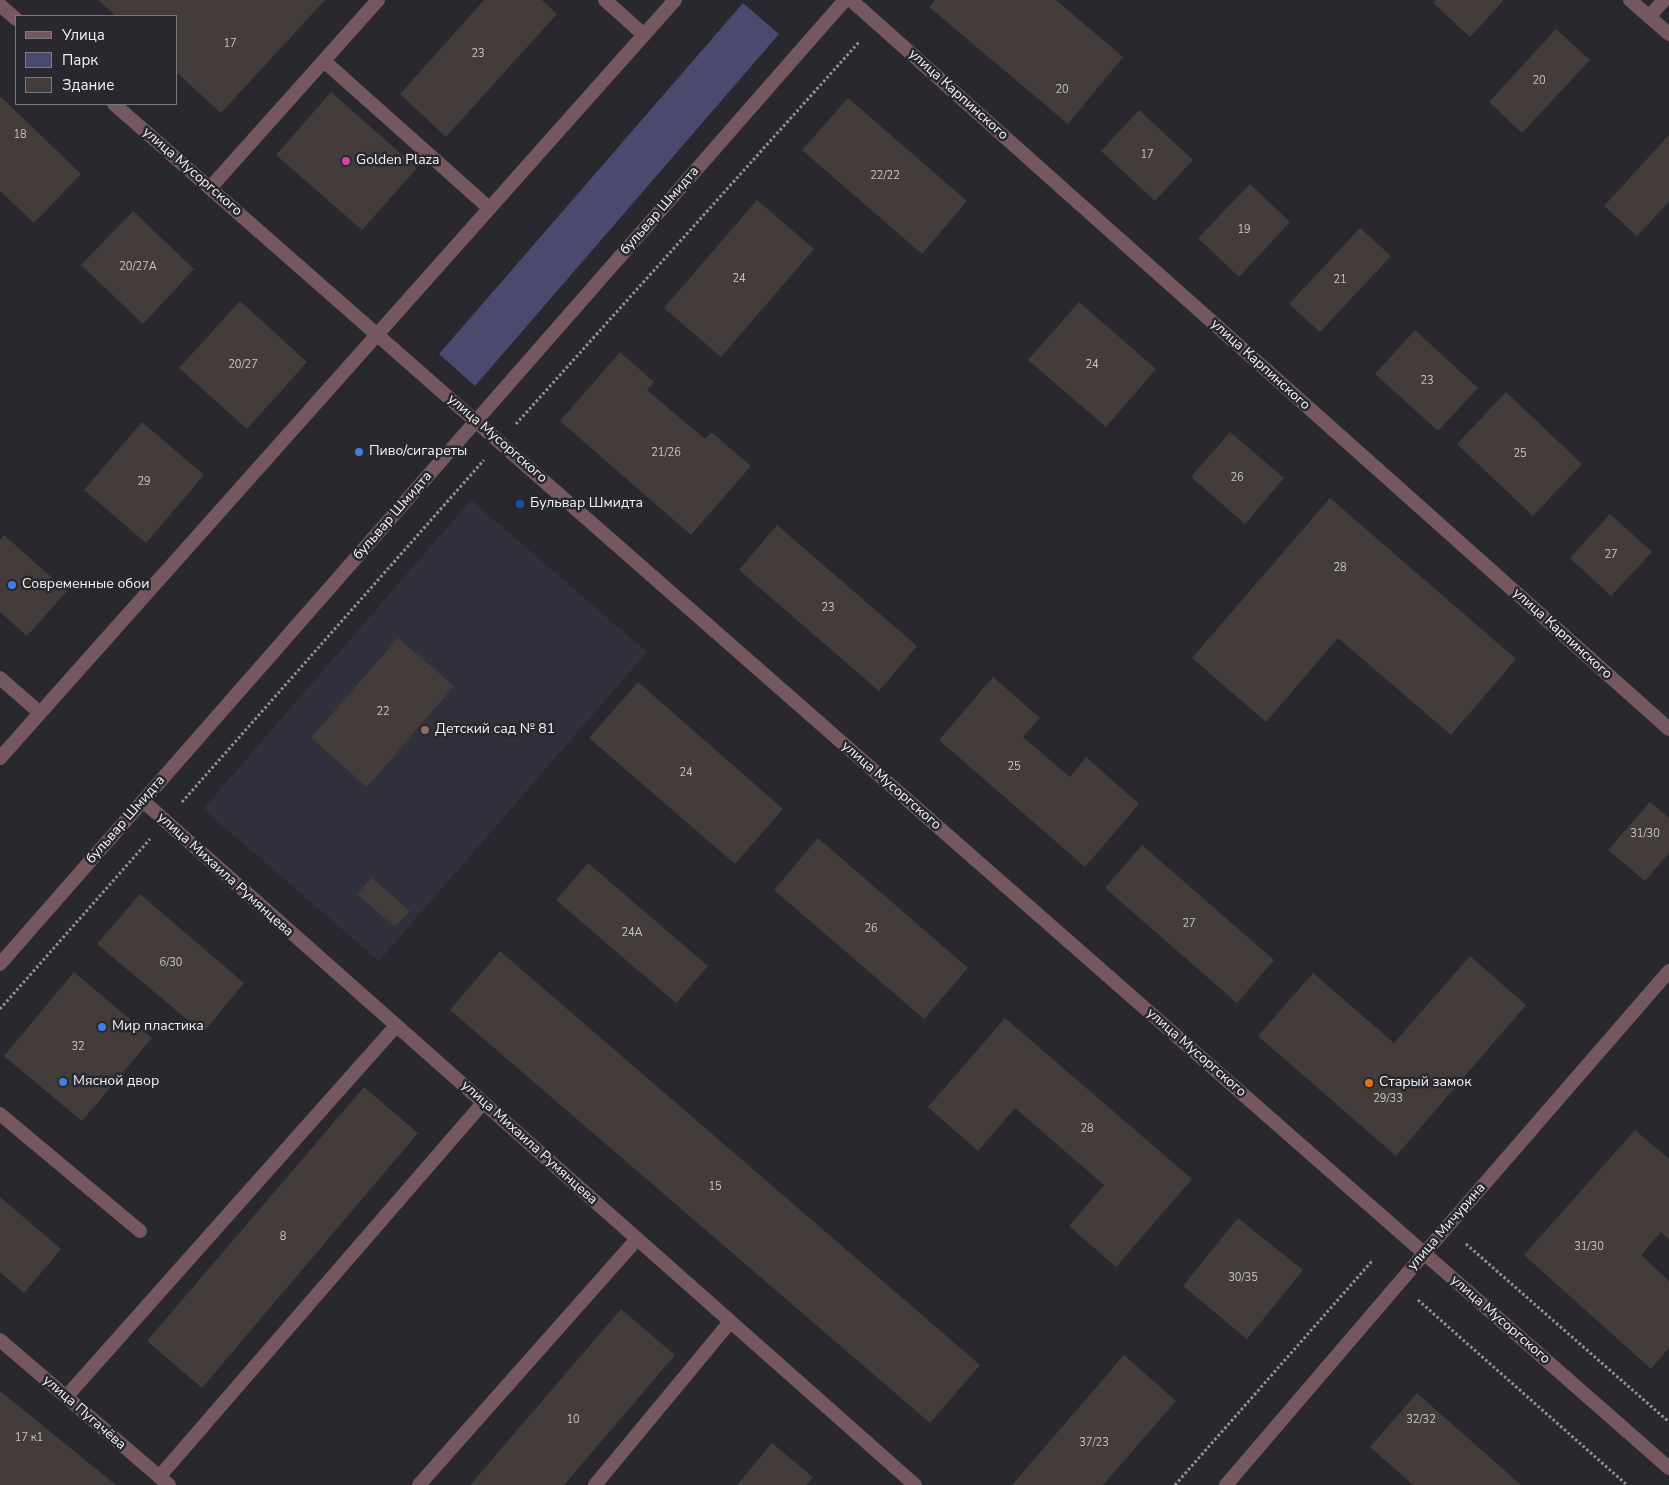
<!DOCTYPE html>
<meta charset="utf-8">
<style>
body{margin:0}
#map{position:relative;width:1669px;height:1485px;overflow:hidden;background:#28282e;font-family:"Nunito Sans",sans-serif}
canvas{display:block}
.legend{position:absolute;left:15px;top:15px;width:162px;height:90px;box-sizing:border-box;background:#28282e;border:1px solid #79797e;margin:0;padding:6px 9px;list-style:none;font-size:15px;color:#f2f2f6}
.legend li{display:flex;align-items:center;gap:10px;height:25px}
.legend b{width:25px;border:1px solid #79797e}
</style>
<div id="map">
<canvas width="1669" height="1485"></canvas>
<ul class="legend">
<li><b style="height:6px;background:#74575f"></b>Улица</li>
<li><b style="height:14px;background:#4a4a6e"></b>Парк</li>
<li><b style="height:14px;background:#433c3a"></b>Здание</li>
</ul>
</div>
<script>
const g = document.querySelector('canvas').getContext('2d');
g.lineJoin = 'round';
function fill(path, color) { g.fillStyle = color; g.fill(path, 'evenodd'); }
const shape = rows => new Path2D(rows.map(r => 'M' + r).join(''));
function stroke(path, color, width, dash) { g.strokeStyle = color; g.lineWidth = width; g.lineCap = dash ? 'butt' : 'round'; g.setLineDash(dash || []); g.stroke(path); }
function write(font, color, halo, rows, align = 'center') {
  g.font = font + ' "Nunito Sans",sans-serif'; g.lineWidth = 5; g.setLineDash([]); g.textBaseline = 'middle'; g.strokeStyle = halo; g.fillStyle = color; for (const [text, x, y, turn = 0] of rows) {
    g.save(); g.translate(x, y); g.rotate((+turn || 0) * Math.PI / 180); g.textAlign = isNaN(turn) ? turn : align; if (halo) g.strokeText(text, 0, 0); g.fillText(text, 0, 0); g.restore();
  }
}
fill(shape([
 [471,500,647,652,379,961,203,809]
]), '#30313c');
fill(shape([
 [743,3,779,34,475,386,439,354]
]), '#4a4a6e');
fill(shape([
 [98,0,325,0,221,113,176,72,176,16,116,16],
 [484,0,542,0,557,14,446,137,400,94],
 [935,0,1056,0,1123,57,1068,124,929,7],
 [1436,0,1504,0,1470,37,1433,3],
 [1556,29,1590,60,1522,133,1489,102],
 [331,92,417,168,362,230,276,155],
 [0,96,81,174,34,223,0,191],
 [848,98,967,201,922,254,802,150],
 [1139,110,1193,160,1155,201,1101,151],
 [1669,135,1669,202,1637,236,1604,206],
 [1250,184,1290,222,1239,277,1198,238],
 [757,200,814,249,721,357,664,308],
 [133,211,194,269,143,324,81,265],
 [1360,228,1391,256,1320,332,1289,304],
 [240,301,307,362,247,429,179,368],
 [1079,302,1156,369,1106,427,1028,360],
 [1415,330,1478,388,1438,431,1375,374],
 [620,352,654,382,647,390,705,439,711,432,751,466,691,535,560,421],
 [1506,392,1582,464,1533,516,1457,444],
 [142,422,204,475,146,543,84,490],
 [1230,432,1284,478,1245,524,1191,477],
 [1330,498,1516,659,1451,735,1338,638,1266,722,1192,658],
 [1610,514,1652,552,1611,596,1570,558],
 [777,525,917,646,879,691,739,570],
 [4,535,67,591,27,636,0,612,0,540],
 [398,638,454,686,367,787,311,738],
 [993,677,1040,718,1023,737,1070,777,1086,757,1139,804,1085,867,939,740],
 [638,682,783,809,735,864,589,738],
 [1650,802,1669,818,1669,853,1645,881,1608,850],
 [818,838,968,968,924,1019,774,890],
 [1142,845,1274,960,1237,1003,1105,888],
 [588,863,708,966,676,1003,556,900],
 [372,878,410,911,395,927,357,894],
 [140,894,244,983,203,1033,97,944],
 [500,951,980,1365,930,1423,450,1010],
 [1470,956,1526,1005,1396,1156,1258,1036,1313,973,1394,1043],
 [74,972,152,1038,82,1121,4,1056],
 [1005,1018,1192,1179,1116,1267,1069,1226,1104,1185,1015,1108,978,1151,928,1107],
 [364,1087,418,1133,202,1388,147,1341],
 [1635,1130,1669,1159,1669,1240,1661,1232,1641,1255,1669,1281,1669,1348,1651,1369,1524,1255],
 [0,1197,61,1249,24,1293,0,1272],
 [1238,1218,1303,1270,1247,1339,1183,1286],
 [621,1309,675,1355,564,1485,470,1485],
 [1124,1355,1176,1401,1103,1485,1012,1485],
 [0,1391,116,1485,0,1485],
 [1417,1393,1521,1485,1413,1485,1370,1447],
 [772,1443,813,1477,806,1485,737,1485]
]), '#433c3a');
stroke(shape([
 [516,424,860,41],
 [182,802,484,460],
 [0,1009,150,839],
 [1466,1244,1669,1422],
 [1418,1300,1627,1485],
 [1175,1485,1372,1261]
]), '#929297', 3, [2.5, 2.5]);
stroke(shape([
 [605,0,644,35],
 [1649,17,1664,0],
 [324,61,489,208],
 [210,188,378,0],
 [0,1114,140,1231],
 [66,1397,396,1026],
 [159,1477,483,1103],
 [419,1485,637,1239],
 [595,1485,730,1322]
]), '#74575f', 14);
stroke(shape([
 [851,0,1669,729],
 [1630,0,1669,34],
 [0,678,40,713],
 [143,801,915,1485],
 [0,1340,169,1485],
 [1226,1485,1447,1227,1669,971]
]), '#74575f', 14);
stroke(shape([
 [0,5,16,19],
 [114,104,1669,1468],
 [0,758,675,0],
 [0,964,845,0]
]), '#74575f', 14);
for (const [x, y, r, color] of [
 [346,161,5,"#d1479c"],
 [359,452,5,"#3f7fe0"],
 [520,504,5,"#1a4fb4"],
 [12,585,5,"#3f7fe0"],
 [425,730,5,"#8d6e63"],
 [102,1027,5,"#3f7fe0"],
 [63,1082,5,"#3f7fe0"],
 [1369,1083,5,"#e8710a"]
]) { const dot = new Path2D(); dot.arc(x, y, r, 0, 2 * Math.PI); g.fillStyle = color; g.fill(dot); stroke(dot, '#28282e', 2); }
write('11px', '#c6c4c7', null, [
 ["17",230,44],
 ["23",478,54],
 ["20",1539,81],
 ["20",1062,90],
 ["18",20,135],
 ["17",1147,155],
 ["22/22",885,176],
 ["19",1244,230],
 ["20/27А",138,267],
 ["24",739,279],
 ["21",1340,280],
 ["20/27",243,365],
 ["24",1092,365],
 ["23",1427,381],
 ["21/26",666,453],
 ["25",1520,454],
 ["26",1237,478],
 ["29",144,482],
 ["27",1611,555],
 ["28",1340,568],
 ["23",828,608],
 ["22",383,712],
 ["25",1014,767],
 ["24",686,773],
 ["31/30",1645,834],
 ["27",1189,924],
 ["26",871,929],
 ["24А",632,933],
 ["6/30",171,963],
 ["32",78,1047],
 ["29/33",1388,1099],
 ["28",1087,1129],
 ["15",715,1187],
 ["8",283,1237],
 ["31/30",1589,1247],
 ["30/35",1243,1278],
 ["10",573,1420],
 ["32/32",1421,1420],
 ["17 к1",29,1438],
 ["37/23",1094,1443]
]);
write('14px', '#f2f2f6', '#28282e', [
 ["улица Карпинского",958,95,42],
 ["улица Мусоргского",192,172,41],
 ["бульвар Шмидта",660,211,-49],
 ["улица Карпинского",1260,365,42],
 ["улица Мусоргского",497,439,41],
 ["бульвар Шмидта",393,516,-49],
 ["улица Карпинского",1562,634,42],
 ["улица Мусоргского",891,786,41],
 ["бульвар Шмидта",126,820,-49],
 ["улица Михаила Румянцева",225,875,42],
 ["улица Мусоргского",1196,1053,41],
 ["улица Михаила Румянцева",529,1143,42],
 ["улица Мичурина",1447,1227,-49],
 ["улица Мусоргского",1500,1320,41],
 ["улица Пугачёва",84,1413,41]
]);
write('14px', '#f2f2f6', '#28282e', [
 ["Golden Plaza",356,161],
 ["Пиво/сигареты",369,452],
 ["Бульвар Шмидта",530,504],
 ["Современные обои",22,585],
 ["Детский сад № 81",435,730],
 ["Мир пластика",112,1027],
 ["Мясной двор",73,1082],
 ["Старый замок",1379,1083]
], 'left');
</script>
